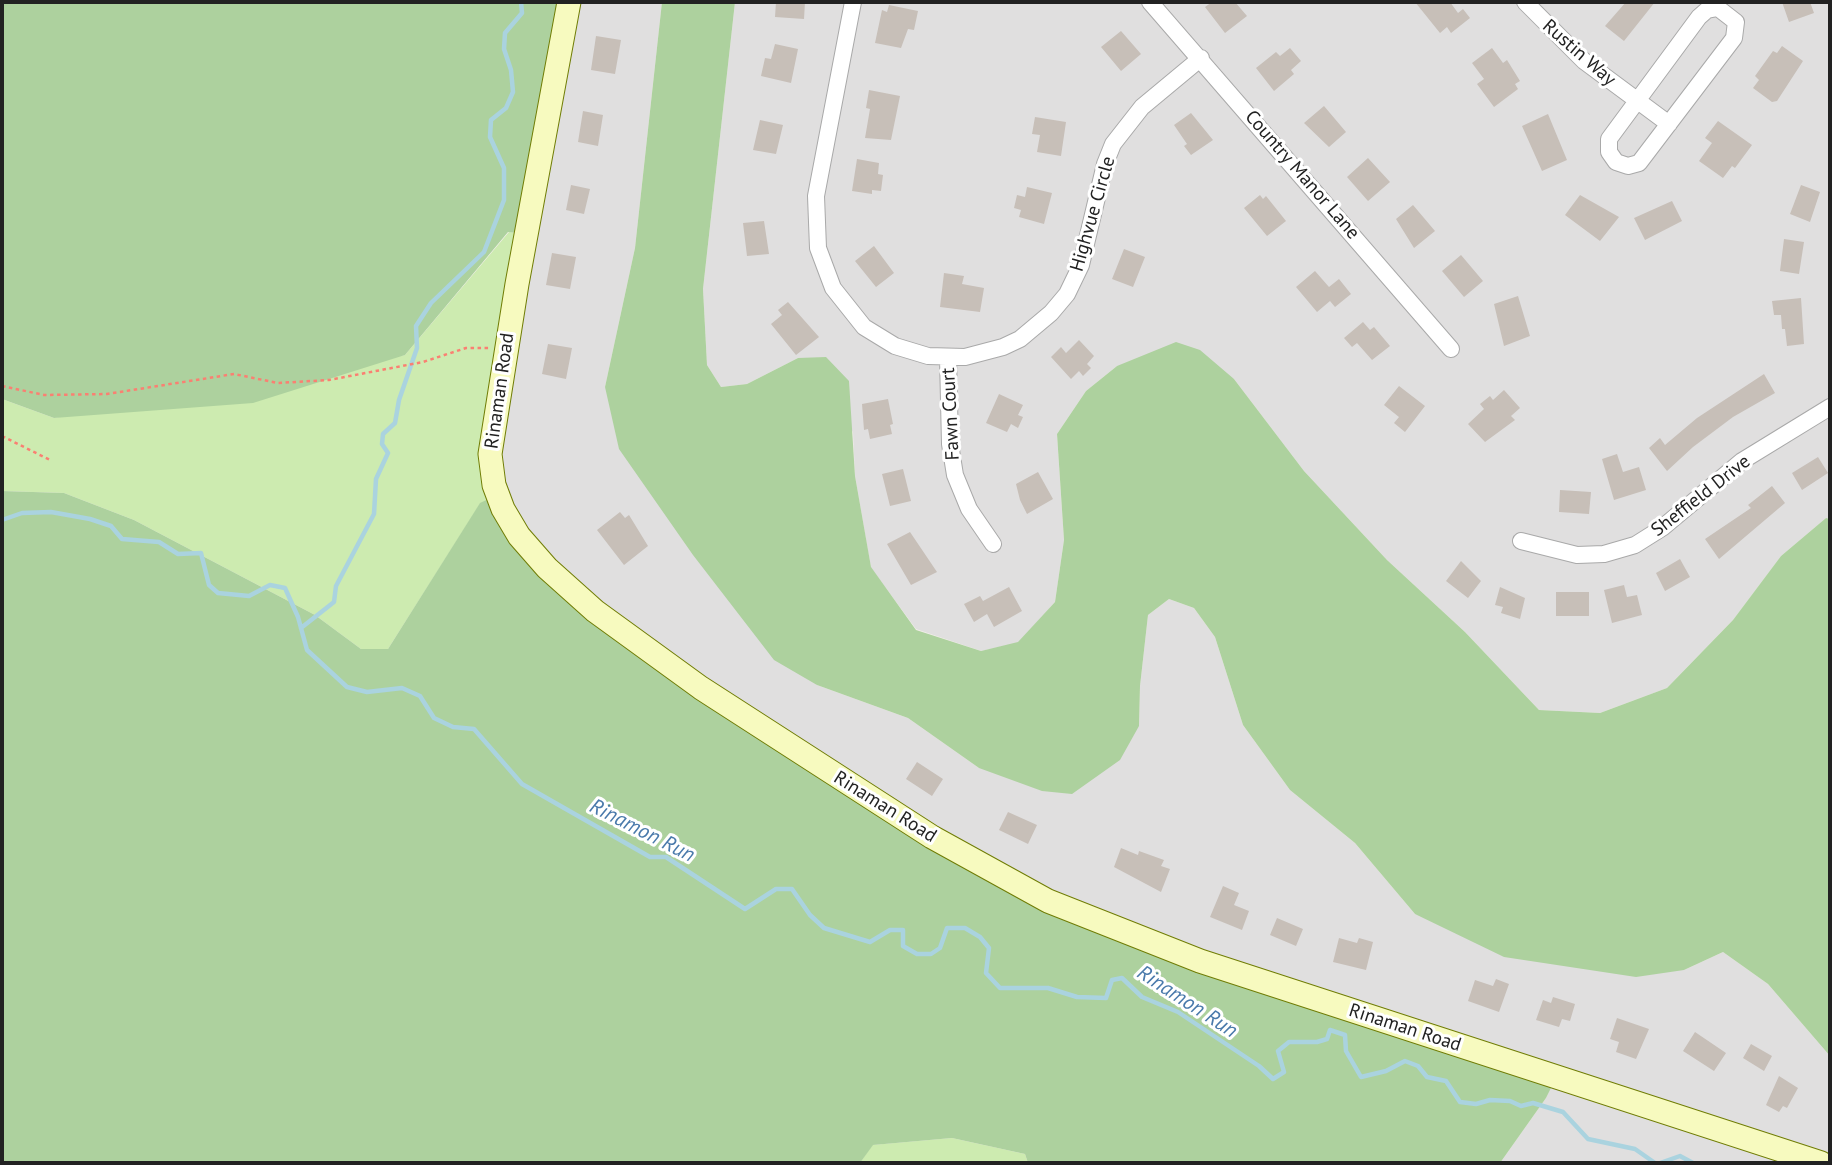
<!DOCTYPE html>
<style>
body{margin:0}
#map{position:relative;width:1832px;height:1165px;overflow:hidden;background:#f2efe9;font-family:"PT Sans",sans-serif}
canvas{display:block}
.frame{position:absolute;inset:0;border:4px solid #222;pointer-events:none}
</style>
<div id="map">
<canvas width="1832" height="1165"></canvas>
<div class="frame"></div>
</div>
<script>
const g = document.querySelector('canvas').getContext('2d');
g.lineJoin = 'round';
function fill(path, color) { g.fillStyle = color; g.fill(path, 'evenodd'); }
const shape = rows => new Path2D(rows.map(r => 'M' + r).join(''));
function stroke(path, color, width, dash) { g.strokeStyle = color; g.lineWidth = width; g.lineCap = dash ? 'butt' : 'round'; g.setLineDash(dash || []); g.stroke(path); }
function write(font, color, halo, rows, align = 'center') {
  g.font = font + ' "PT Sans",sans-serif'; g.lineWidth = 6; g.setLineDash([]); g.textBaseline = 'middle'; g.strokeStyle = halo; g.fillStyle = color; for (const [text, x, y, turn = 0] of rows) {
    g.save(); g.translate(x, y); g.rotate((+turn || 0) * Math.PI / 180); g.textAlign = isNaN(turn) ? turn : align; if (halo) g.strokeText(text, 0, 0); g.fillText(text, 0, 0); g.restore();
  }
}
fill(shape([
 [569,2,662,2,635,248,605,387,817,685,908,718,979,768,1139,726,1140,686,1148,615,1169,599,1194,608,1215,637,1243,725,1290,790,1355,843,1415,914,1684,970,1723,952,1768,984,1830,1056,1830,1163,1500,1163,1546,1098,1556,1078,1200,961,975,863,547,568,494,485],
 [735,2,1830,2,1830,519,1826,518,1781,556,1733,620,1667,688,1600,713,1539,710,1465,632,1387,560,1304,471,1234,379,1117,366,1086,391,1057,434,1064,540,1055,602,1018,643,981,651,916,629,871,568,855,476,853,432,798,358,747,384,721,387,707,365,703,289]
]), '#e0dfdf');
fill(shape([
 [509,232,526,234,497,495,480,504,388,649,361,649,315,615,134,520,64,493,2,491,2,399,54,418,405,355],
 [952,1138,1025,1154,1028,1163,860,1163,872,1145]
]), '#cdebb0');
fill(shape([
 [2,2,569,2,526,234,508,232,405,355,253,403,54,418,2,399],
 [662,2,735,2,703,289,707,365,721,387,747,384,798,358,826,357,849,381,855,476,871,567,916,630,981,651,1018,642,1055,602,1064,540,1057,434,1086,391,1117,366,1176,342,1200,350,1234,379,1304,471,1387,560,1465,632,1539,710,1600,713,1667,688,1733,620,1781,556,1826,518,1830,519,1830,1056,1768,984,1723,952,1684,970,1636,977,1504,957,1415,914,1355,843,1290,790,1243,725,1215,637,1194,608,1169,599,1148,615,1140,686,1139,726,1120,760,1072,794,1042,791,979,768,908,718,817,685,774,660,693,555,619,449,605,387,635,248],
 [2,491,64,493,134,520,315,615,361,649,388,649,480,503,497,495,595,611,999,877,1556,1078,1546,1098,1500,1163,1028,1163,1025,1154,952,1138,873,1145,860,1163,2,1163]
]), '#add19e');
stroke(shape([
 [2,520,22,513,51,512,90,519,111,526,122,539,159,542,178,554,201,553,209,585,218,593,249,596,270,585,285,588,298,617,307,650,347,687,367,692,402,688,420,696,434,718,453,727,474,729,522,784,650,857,666,857,745,909,776,889,792,889,810,915,824,928,870,942,890,930,903,930,903,946,917,954,931,954,940,948,947,928,965,928,980,937,989,948,986,973,1000,988,1048,988,1077,997,1106,998,1112,980,1122,978,1142,997,1178,1012,1259,1066,1273,1079,1284,1072,1278,1051,1289,1042,1317,1042,1327,1039,1330,1030,1345,1035,1346,1051,1361,1077,1386,1071,1405,1061,1418,1066,1427,1077,1446,1081,1460,1102,1476,1104,1490,1100,1510,1101,1521,1106,1533,1103,1563,1112,1588,1139,1635,1149,1655,1163],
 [301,628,334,602,336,586,374,514,376,479,388,453,382,444,383,434,395,423,399,400,417,348,416,326,431,303,484,252,504,200,504,168,490,137,491,120,506,108,513,92,511,70,504,49,505,33,522,13,521,2],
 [1660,1163,1680,1156,1693,1163]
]), '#aad3df', 4.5);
fill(shape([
 [776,2,805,2,804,19,775,17],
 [1212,2,1235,2,1247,16,1225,33,1205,7],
 [1415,2,1450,2,1458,13,1463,9,1470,18,1451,33,1447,27,1440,33],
 [1626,2,1655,2,1624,41,1605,26],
 [1782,2,1810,2,1814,13,1789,22],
 [889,5,918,11,914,30,908,29,901,48,875,43,882,10,887,12],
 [1121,31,1141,54,1121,71,1101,47],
 [596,36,621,40,615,74,591,70],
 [775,44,798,49,791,83,761,76,765,58,771,59],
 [1782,46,1803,61,1777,101,1772,102,1753,88,1759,80,1755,76,1773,51,1777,53],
 [1290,48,1301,61,1291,70,1294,74,1274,91,1256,68,1276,52,1280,56],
 [1492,48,1503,63,1507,60,1520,81,1515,84,1518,89,1494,107,1477,84,1484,79,1472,63],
 [869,90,900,96,891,140,865,138,870,109,866,108],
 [1324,106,1346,132,1329,147,1304,123],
 [583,111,603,115,598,146,578,142],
 [1191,113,1213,140,1191,155,1184,146,1187,144,1174,125],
 [1548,114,1567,160,1542,171,1522,126],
 [1035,117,1066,122,1061,156,1037,152,1040,135,1032,134],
 [760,120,783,125,776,154,753,150],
 [1718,121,1752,145,1735,168,1732,166,1723,178,1699,161,1712,143,1705,138],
 [1368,158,1390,182,1368,201,1347,177],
 [857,159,879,163,878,174,883,175,881,191,872,190,872,194,852,191],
 [571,185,590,189,584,214,566,210],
 [1801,185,1820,192,1810,222,1790,214],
 [1027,187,1052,193,1044,224,1019,217,1021,210,1014,208,1017,195,1025,197],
 [1260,195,1263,199,1266,196,1286,221,1267,236,1244,208],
 [1580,195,1619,217,1600,241,1565,215],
 [1672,201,1682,221,1645,240,1634,218],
 [1413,205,1435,231,1414,248,1396,219],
 [764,221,769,254,747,256,743,223],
 [1784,239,1804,242,1799,274,1780,271],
 [874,246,894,273,876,287,855,261],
 [1124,249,1145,257,1133,287,1112,279],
 [552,253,576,257,570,289,546,285],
 [1461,255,1483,281,1464,297,1442,271],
 [1315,271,1329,287,1339,279,1351,294,1335,307,1330,301,1317,312,1296,287],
 [944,273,964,276,962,284,984,288,980,312,940,307],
 [1518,296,1530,336,1504,346,1494,304],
 [1801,298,1804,344,1787,346,1785,329,1782,329,1781,315,1774,315,1772,301],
 [788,302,819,337,796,355,771,324,782,315,778,310],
 [1363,322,1370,330,1374,327,1390,346,1372,360,1357,343,1352,347,1344,338],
 [1079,340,1094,356,1087,364,1091,368,1083,376,1079,371,1071,379,1051,357,1061,347,1066,353],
 [548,344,572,348,566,379,542,374],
 [1764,374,1775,393,1733,417,1693,447,1667,471,1649,448,1660,438,1665,445,1697,418],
 [1399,386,1425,406,1405,432,1394,423,1399,417,1384,405],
 [1504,390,1520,408,1511,416,1515,420,1485,442,1468,424,1484,409,1480,404,1490,396,1493,400],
 [999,394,1023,405,1018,415,1023,417,1018,428,1011,424,1007,432,986,423],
 [888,399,893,424,890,425,892,434,870,439,868,429,864,430,862,404],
 [1617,454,1623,472,1639,467,1646,490,1614,500,1602,459],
 [1818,457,1828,473,1802,490,1792,473],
 [903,469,911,501,890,506,882,474],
 [1038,472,1053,499,1027,514,1020,500,1016,484],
 [1772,486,1785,503,1719,559,1705,539,1751,508,1748,505],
 [1560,490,1591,492,1589,514,1559,512],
 [620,512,625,518,629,515,648,546,624,565,597,530],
 [910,532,937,572,911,585,887,544],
 [1680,559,1690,577,1665,591,1656,573],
 [1461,561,1481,581,1468,598,1446,581],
 [1624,585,1627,597,1637,595,1642,615,1612,623,1604,590],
 [1009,587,1022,611,994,627,987,614,974,622,964,604,980,596,983,601],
 [1500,587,1525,598,1520,619,1501,613,1503,607,1495,605],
 [1556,592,1589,592,1589,616,1556,616],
 [917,762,943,779,932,796,906,779],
 [1008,812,1037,825,1028,844,999,830],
 [1121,848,1138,855,1139,851,1164,860,1161,866,1170,869,1161,892,1114,867],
 [1223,886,1239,893,1234,905,1249,911,1242,930,1210,917],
 [1277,918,1303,929,1296,946,1270,935],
 [1339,938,1357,943,1359,938,1373,942,1366,970,1333,962],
 [1496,979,1509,984,1499,1012,1468,1001,1475,980,1493,986],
 [1553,997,1575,1004,1570,1021,1562,1019,1559,1027,1536,1020,1543,1000,1551,1003],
 [1617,1018,1649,1029,1636,1059,1616,1052,1619,1042,1610,1039],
 [1695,1032,1726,1053,1714,1071,1683,1051],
 [1751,1044,1772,1056,1764,1071,1743,1058],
 [1779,1076,1798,1088,1787,1108,1783,1106,1779,1112,1766,1105]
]), '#c7bfb8');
const street = shape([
 [853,2,816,196,818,248,833,288,864,327,895,346,928,356,965,357,1003,347,1020,339,1051,313,1067,294,1081,265,1105,164,1113,144,1142,107,1201,58],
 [1150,2,1451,349],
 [1525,2,1584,61,1669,124],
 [1718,8,1736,22,1734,38,1639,163,1628,166,1616,162,1609,152,1609,139,1699,17,1707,10,1718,8],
 [948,358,950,444,955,475,969,509,993,544],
 [1521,541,1577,555,1604,554,1635,545,1662,528,1742,461,1830,407]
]);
const secondary = shape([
 [569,2,517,284,490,454,494,485,503,509,519,536,547,568,595,611,701,688,932,837,1048,901,1200,961,1821,1163]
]);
stroke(street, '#a9a9a9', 18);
stroke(secondary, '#707d05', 25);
stroke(shape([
 [2,386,44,395,107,394,234,374,278,383,329,380,423,362,466,348,489,348],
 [2,436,50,460]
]), '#fa8072', 2.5, [3.5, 3.5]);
stroke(street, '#fff', 16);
stroke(secondary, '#f7fabf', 23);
write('19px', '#222', '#fff', [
 ["Rustin Way",1579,53,41],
 ["Country Manor Lane",1302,175,49],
 ["Highvue Circle",1093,214,-74],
 ["Rinaman Road",500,391,-82],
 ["Fawn Court",951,414,-93],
 ["Sheffield Drive",1701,496,-38],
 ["Rinaman Road",885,807,32],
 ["Rinaman Road",1405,1028,18]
]);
write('italic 21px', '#4a7aab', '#fff', [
 ["Rinamon Run",642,831,27],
 ["Rinamon Run",1187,1002,33]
]);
</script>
